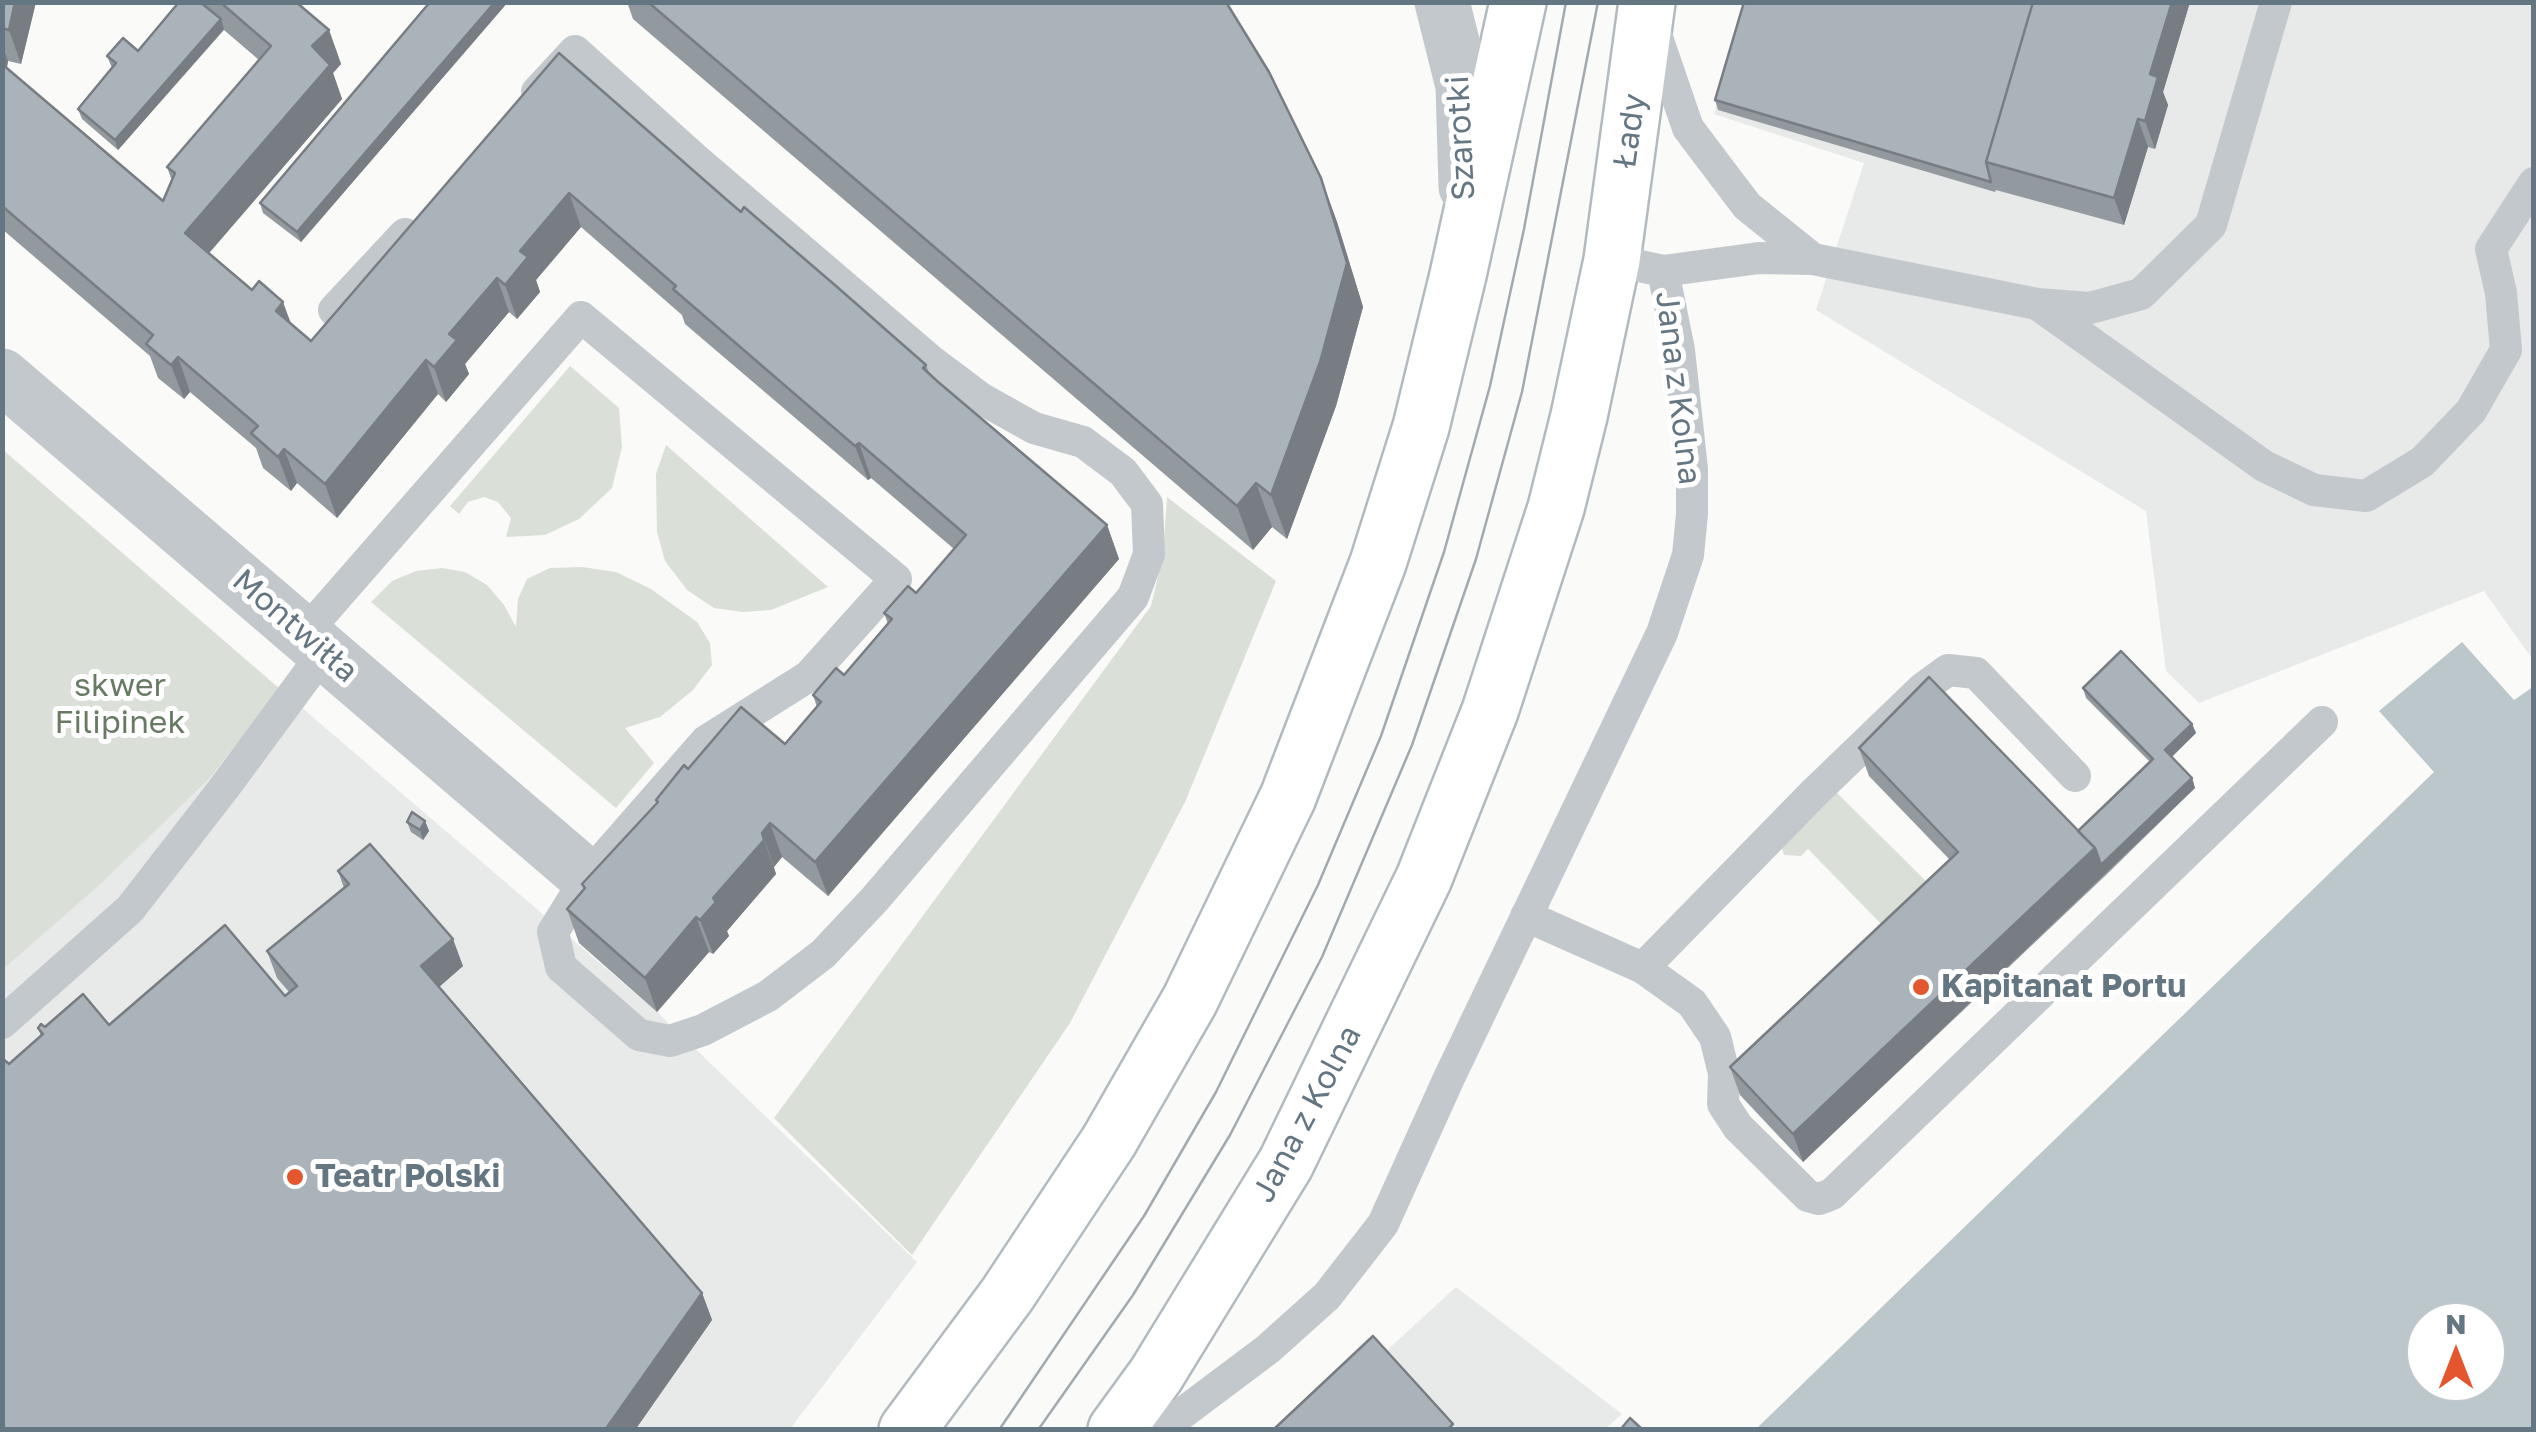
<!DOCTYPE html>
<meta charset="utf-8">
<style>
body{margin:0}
#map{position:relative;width:2536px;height:1432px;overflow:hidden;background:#fafaf8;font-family:"Golos Text",sans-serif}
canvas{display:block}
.frame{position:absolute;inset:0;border:5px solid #657683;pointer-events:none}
.north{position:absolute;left:2406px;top:1302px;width:100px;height:100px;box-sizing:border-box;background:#fff;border:2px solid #c1c8cd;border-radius:50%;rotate:0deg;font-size:28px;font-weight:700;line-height:40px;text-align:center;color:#657683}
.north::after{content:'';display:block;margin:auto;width:35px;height:45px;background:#e4572e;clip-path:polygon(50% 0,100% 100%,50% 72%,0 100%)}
</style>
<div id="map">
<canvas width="2536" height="1432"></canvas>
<div class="frame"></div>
<div class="north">N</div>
</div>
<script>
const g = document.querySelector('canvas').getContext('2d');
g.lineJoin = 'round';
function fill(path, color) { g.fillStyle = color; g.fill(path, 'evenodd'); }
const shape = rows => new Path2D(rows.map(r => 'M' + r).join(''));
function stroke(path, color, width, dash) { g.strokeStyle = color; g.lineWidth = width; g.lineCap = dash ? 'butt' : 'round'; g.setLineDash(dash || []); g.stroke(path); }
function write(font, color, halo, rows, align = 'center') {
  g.font = font + ' "Golos Text",sans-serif'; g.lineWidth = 10; g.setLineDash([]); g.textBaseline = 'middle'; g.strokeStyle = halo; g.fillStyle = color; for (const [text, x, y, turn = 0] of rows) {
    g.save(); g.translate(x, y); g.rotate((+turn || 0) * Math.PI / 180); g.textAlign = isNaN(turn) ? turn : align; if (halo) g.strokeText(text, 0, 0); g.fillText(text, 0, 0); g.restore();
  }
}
fill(shape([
 [1746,3,2533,3,2533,660,2484,591,2199,703,2166,671,2146,511,1816,310,1864,163,1714,114],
 [280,689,657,1012,917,1262,790,1429,3,1429,2,969,96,887,210,778],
 [1456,1287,1622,1414,1605,1429,1300,1430]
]), '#e8e9e9');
fill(shape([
 [570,366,619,408,622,447,612,488,579,519,545,535,506,537,511,518,498,502,484,497,468,502,459,514,450,506],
 [666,445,828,587,771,610,743,612,714,608,687,590,665,561,657,532,656,474],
 [2,449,280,689,210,778,96,888,3,969],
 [1167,497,1276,581,1185,802,1070,1023,912,1255,774,1118,1151,606,1163,556],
 [582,567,616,572,651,589,697,622,710,643,712,665,693,690,660,717,625,728,654,763,616,808,371,602,392,581,416,571,442,568,465,572,487,585,504,605,516,627,518,599,527,579,550,568],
 [1835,791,1931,886,1888,931,1808,849,1801,856,1784,855,1781,845]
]), '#dadfd7');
fill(shape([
 [2462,642,2514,700,2533,687,2533,1429,1756,1429,2434,772,2379,711],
 [2426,1322,2486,1322,2486,1382,2426,1382]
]), '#bbc7cb');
const secondary = shape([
 [907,1430,1007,1295,1109,1141,1190,1000,1288,797,1378,563,1421,427,1458,275,1518,2],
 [1116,1430,1156,1375,1286,1163,1424,878,1490,711,1556,508,1579,416,1612,260,1647,2]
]);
stroke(secondary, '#b3babf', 60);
stroke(shape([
 [1653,26,1688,128,1747,206,1813,259],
 [1663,271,1759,258,1813,259,2037,304,2090,308,2141,294,2211,225,2276,2],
 [2037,304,2264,466,2314,490,2366,496,2422,462,2471,411,2506,350,2501,293,2491,249,2534,183],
 [334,310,405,234],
 [305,633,581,317,896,579,809,676,706,741,587,877,553,932,561,967,639,1035,670,1041,703,1030,768,996,823,954,874,900,1133,597,1149,554,1147,504,1123,472,1083,442,1034,428,982,399,930,360,695,159,575,51,537,92],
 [1526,916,1643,968,1692,1003,1715,1037,1724,1073,1723,1104,1738,1127,1808,1196,1819,1199,1832,1194,2322,722],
 [1643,968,1815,792,1922,689,1948,670,1976,673,2075,776],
 [2,1023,130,909,224,788,325,651],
 [1160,1430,1268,1349,1327,1296,1383,1224,1449,1078,1662,633,1688,555,1692,514,1692,469,1679,350,1663,271,1612,260]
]), '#c3c8cc', 32);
stroke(shape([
 [1442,2,1463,86,1466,187],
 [2,376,587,877]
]), '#c3c8cc', 55);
stroke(secondary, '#fff', 55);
stroke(shape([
 [999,1430,1144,1216,1216,1092,1318,885,1381,736,1444,552,1490,386,1524,229,1566,2],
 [1038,1430,1133,1295,1230,1135,1322,957,1412,745,1476,559,1522,392,1598,2]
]), '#a2aab0', 2.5);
fill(shape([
 [2,2,36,2,21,64,8,61,7,68,163,201,172,181,167,167,259,60,224,30,118,150,82,119,78,109,112,68,107,56,138,51,179,2,296,2,329,30,341,64,333,73,342,99,209,253,311,341,559,53,727,200,926,365,930,375,1107,525,1119,559,828,896,782,857,774,867,776,874,727,931,729,936,713,954,709,952,657,1012,579,943,567,909,584,889,582,884,657,803,656,800,688,769,785,744,817,707,813,695,844,675,888,624,884,613,916,593,954,549,871,478,868,480,685,324,682,315,581,227,536,280,540,292,517,319,509,312,465,364,469,374,446,402,438,394,337,518,297,483,291,491,263,468,256,448,190,392,184,399,158,378,150,356,2,229],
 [430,2,508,2,301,242,263,213,260,203],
 [627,2,1226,2,1321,178,1337,222,1363,307,1336,406,1287,539,1272,527,1253,550,633,19],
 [1744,2,2190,2,2163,92,2168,105,2155,149,2148,147,2124,225,1996,190,1995,192,1718,110,1715,100],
 [2083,688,2192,724,2196,733,2172,757,2192,778,2195,788,2105,876,1803,1162,1740,1095,1730,1067,1950,860,1869,776,1859,748,2078,831,2150,762,2086,698],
 [425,821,429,831,423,840,411,832,407,822],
 [338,871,463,966,439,987,702,1293,712,1320,635,1430,2,1430,41,1036,38,1028,109,1025,285,996,289,992,277,978,267,951,344,888]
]), '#929a9f');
fill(shape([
 [15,2,36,2,21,64,9,30],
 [495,2,508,2,301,242,297,232],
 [2172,2,2190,2,2163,92,2168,105,2155,149,2145,121,2150,74],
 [221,19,224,29,118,150,115,140],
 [329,30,341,64,333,73,342,99,197,267,185,233,312,46],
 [2,45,8,61,3,88,2,86],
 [2138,119,2148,147,2124,225,2114,198],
 [1321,178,1337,222,1363,307,1336,406,1287,539,1271,495],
 [569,193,581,227,536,280,540,292,517,319,505,285,520,251],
 [497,278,509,312,465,364,469,374,446,402,434,367,449,334],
 [283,302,296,337,276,311],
 [178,357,190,392,184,399,171,365],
 [426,360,438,394,337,518,325,484],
 [859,443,871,478,868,480,855,446],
 [284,449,297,483,291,491,278,457],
 [1256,483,1272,527,1253,550,1237,506],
 [1107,525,1119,559,828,896,815,862],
 [2192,724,2196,733,2168,760,2165,750],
 [2192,778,2195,788,1803,1162,1793,1134,2095,848],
 [425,821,429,831,423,840,420,830],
 [770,823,782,857,774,867,762,833],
 [764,840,776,874,727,931,729,936,713,954,700,920,713,898],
 [696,917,709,952,657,1012,645,978],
 [453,939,463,966,431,994,421,966],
 [702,1293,712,1320,635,1430,605,1430]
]), '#777d82');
const building = shape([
 [2,2,15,2,9,30,2,28,2,2],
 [179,2,200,2,221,19,115,140,78,109,116,63,107,56,123,38,138,51,179,2],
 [220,2,296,2,329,30,312,46,330,65,185,233,252,290,259,281,283,302,276,311,311,341,559,53,727,200,741,212,744,207,836,286,926,365,923,368,937,381,1107,525,815,862,770,823,762,833,764,840,713,898,716,902,700,920,696,917,645,978,567,909,585,888,582,884,658,802,656,800,684,765,688,769,741,707,785,744,821,702,813,695,836,668,844,675,892,619,884,613,908,586,916,593,966,535,859,443,855,446,673,289,676,286,569,193,520,251,528,257,505,285,497,278,449,334,457,340,434,367,426,360,325,484,284,449,278,457,251,433,258,426,178,357,171,365,146,344,153,335,2,206,2,64,163,201,175,173,167,167,271,46,220,2],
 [430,2,495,2,297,232,260,203,430,2],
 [648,2,1226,2,1269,72,1321,178,1347,263,1320,362,1271,495,1256,483,1237,506,648,2],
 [1744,2,2033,2,1986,162,1991,182,1715,100,1744,2],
 [2033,2,2172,2,2150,74,2158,77,2145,121,2138,119,2114,198,1986,162,2033,2],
 [2121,651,2192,724,2165,750,2192,778,2101,865,2095,848,2078,831,2153,759,2083,688,2121,651],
 [1929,677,2095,848,1793,1134,1730,1067,1958,852,1859,748,1929,677],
 [412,812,425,821,420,830,407,822,412,812],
 [370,844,453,939,421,966,702,1293,605,1430,2,1430,2,1058,9,1064,43,1034,38,1028,41,1024,45,1027,83,994,109,1025,225,925,285,996,297,986,267,951,349,884,338,871,370,844],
 [1373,1336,1453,1424,1447,1430,1273,1430,1373,1336],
 [1630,1418,1643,1430,1620,1430,1630,1418]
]);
fill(building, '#aab3b9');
stroke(building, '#777d82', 2.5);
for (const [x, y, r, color] of [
 [1921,987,10,"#e4572e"],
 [295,1177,10,"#e4572e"]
]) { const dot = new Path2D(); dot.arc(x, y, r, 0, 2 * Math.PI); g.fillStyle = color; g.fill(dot); stroke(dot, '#fff', 4); }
write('32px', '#657683', '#fff', [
 ["Łady",1630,131,-82],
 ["Szarotki",1461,138,-93],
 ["Jana z Kolna",1678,388,83],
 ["Montwiłła",295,626,41],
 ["Jana z Kolna",1307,1114,-62]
]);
write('32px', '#687a64', '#fff', [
 ["skwer",120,686],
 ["Filipinek",120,723]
]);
write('bold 32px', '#657683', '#fff', [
 ["Kapitanat Portu",1941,987],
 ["Teatr Polski",315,1177]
], 'left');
</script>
